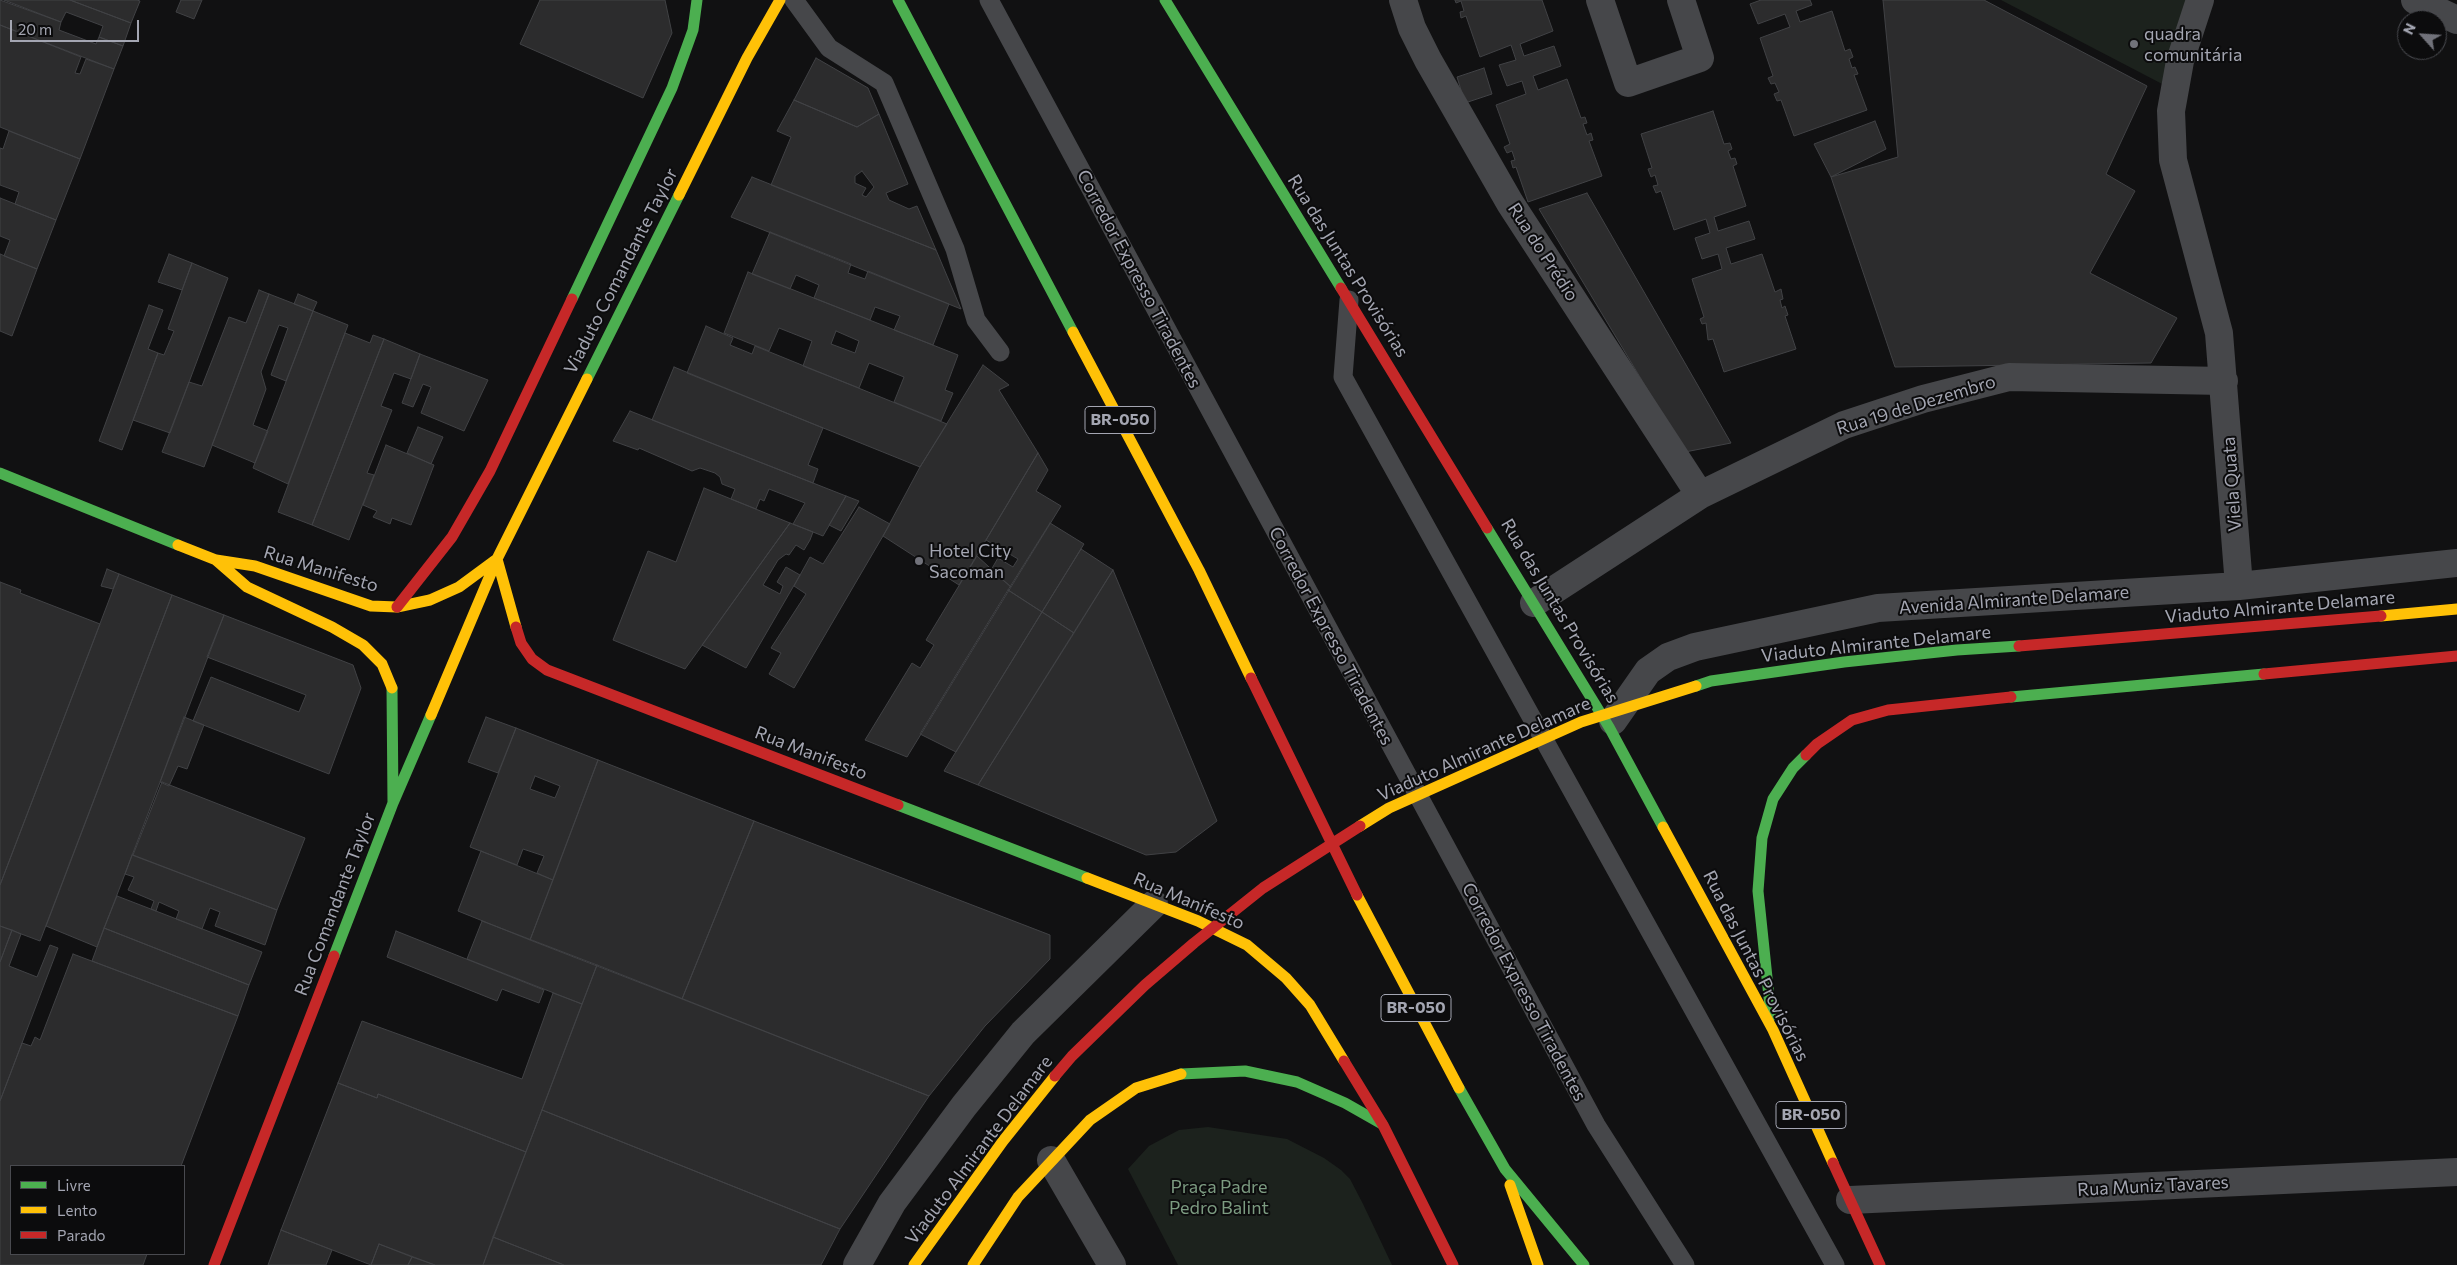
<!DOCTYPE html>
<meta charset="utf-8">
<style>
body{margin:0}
#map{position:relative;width:2457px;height:1265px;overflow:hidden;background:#111112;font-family:Commissioner,sans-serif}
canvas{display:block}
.legend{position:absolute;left:10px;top:1165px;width:175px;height:90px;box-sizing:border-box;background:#0c0c0d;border:1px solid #494a4f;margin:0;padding:6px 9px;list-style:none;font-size:15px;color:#a4a6b2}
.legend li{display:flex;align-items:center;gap:10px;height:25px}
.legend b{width:25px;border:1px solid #494a4f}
.north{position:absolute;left:2397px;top:10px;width:50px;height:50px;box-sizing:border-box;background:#0c0c0d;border:1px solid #494a4f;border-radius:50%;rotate:296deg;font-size:14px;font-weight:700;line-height:20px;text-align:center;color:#a4a6b2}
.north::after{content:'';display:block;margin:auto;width:18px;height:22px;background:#71727a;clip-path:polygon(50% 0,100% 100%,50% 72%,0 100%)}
.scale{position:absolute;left:10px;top:20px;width:129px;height:22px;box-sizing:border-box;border:2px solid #a4a6b2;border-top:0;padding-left:6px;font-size:15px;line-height:18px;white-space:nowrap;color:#a4a6b2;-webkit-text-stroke:4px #0c0c0d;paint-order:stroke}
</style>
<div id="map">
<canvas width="2457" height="1265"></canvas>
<ul class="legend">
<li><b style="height:6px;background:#4caf50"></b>Livre</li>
<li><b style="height:6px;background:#ffc107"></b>Lento</li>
<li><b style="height:6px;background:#c62828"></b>Parado</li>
</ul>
<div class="north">N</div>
<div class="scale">20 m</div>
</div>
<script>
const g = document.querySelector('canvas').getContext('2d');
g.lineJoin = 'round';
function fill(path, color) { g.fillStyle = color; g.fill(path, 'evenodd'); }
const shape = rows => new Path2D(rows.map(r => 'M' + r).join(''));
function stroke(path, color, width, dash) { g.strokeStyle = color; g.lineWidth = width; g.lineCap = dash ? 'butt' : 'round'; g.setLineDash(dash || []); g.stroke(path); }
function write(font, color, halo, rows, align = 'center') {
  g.font = font + ' Commissioner,sans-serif'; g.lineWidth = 4; g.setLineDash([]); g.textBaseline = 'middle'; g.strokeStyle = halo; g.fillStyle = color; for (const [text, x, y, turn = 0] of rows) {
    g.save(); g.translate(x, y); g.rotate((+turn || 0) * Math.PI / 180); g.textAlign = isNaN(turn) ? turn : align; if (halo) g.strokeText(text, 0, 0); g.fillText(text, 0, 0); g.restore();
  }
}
fill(shape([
 [2001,0,2198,0,2168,87],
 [1208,1127,1287,1139,1324,1158,1341,1170,1350,1179,1363,1204,1392,1265,1178,1265,1128,1169,1149,1146,1179,1130]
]), '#1c221d');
const building = shape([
 [0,0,61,22,59,30,96,44,99,37,123,46,114,69,0,25,0,0],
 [4,0,70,0,131,23,123,46,99,37,103,26,66,12,61,22,4,0],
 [70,0,137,0,140,1,131,23,70,0],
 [181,0,202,0,194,19,176,12,181,0],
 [540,0,665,0,672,33,643,98,520,44,540,0],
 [1455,0,1542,0,1553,31,1520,44,1524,56,1554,46,1561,66,1533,76,1538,90,1567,79,1581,118,1585,117,1587,123,1583,124,1587,135,1591,133,1593,140,1589,141,1602,176,1528,202,1516,167,1513,168,1511,161,1515,160,1512,151,1507,153,1504,147,1510,144,1496,105,1526,94,1522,81,1507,86,1499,65,1516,60,1511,45,1480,57,1466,16,1461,18,1460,12,1464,11,1461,1,1456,3,1455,0],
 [1761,0,1810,0,1812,5,1796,11,1800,22,1832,11,1845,51,1850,49,1853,57,1849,59,1852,68,1855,67,1858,74,1854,75,1867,110,1794,136,1781,100,1777,101,1774,94,1779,92,1775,83,1771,84,1768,78,1773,76,1760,38,1790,27,1785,14,1758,24,1750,4,1761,0],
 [1883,0,1984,0,2147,86,2106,174,2135,191,2090,273,2177,318,2151,363,1895,367,1831,177,1898,157,1883,0],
 [0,25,81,57,75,73,80,74,86,59,114,69,80,159,0,127,0,25],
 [816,58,868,88,879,114,857,127,794,100,816,58],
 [1484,68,1492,94,1465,103,1457,77,1484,68],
 [794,100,857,127,879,114,908,184,886,193,889,200,909,209,917,206,936,250,771,185,791,137,777,131,794,100],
 [862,171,874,187,866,197,862,195,866,188,855,183,855,176,862,171],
 [1713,111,1724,144,1730,143,1732,149,1728,151,1731,159,1735,158,1737,164,1733,166,1746,206,1714,217,1718,231,1749,221,1755,239,1726,248,1731,264,1762,254,1775,292,1781,289,1783,299,1780,300,1782,308,1785,306,1788,315,1785,316,1796,349,1724,372,1713,339,1708,340,1706,323,1702,324,1700,319,1704,317,1692,279,1722,269,1718,254,1702,259,1695,238,1710,233,1706,219,1674,230,1661,191,1656,193,1653,186,1658,185,1655,175,1651,177,1648,169,1652,168,1641,134,1713,111],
 [1875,121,1886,149,1831,177,1814,144,1875,121],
 [9,131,80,159,56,220,15,204,19,192,0,185,0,148,3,149,9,131],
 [752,177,936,250,961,309,731,217,752,177],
 [1587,193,1731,443,1685,452,1539,209,1587,193],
 [0,198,56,220,37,269,4,256,10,240,0,236,0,198],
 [770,232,851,264,848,273,865,279,868,271,949,304,933,345,894,330,900,316,875,307,870,320,814,298,819,285,796,275,790,289,752,274,770,232],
 [0,254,37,269,12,336,0,331,0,254],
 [169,254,192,263,182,290,158,282,169,254],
 [192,263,228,278,170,433,133,420,158,353,164,355,174,331,168,329,192,263],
 [748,272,958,355,945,390,953,393,941,421,894,402,904,377,869,363,859,388,803,366,812,341,779,328,769,351,724,333,748,272],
 [836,331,859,341,855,353,831,344,836,331],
 [259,290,269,294,204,467,162,452,189,382,202,386,229,317,246,323,259,290],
 [269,294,313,311,286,381,271,375,288,328,279,325,261,372,266,389,253,425,268,431,255,463,212,445,269,294],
 [298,294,317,302,313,311,294,304,298,294],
 [149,305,163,310,148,349,158,353,122,450,99,441,149,305],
 [313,311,348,325,288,484,253,468,313,311],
 [706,326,733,338,730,345,752,354,755,346,947,424,920,467,687,373,706,326],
 [345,333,370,343,373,335,384,339,312,525,278,512,345,333],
 [384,339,420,354,411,379,394,373,381,406,392,410,367,473,374,475,349,540,312,525,384,339],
 [420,354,488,380,464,431,421,413,431,387,423,384,413,407,402,403,420,354],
 [983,365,1009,385,999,390,1038,453,959,585,883,536,920,467,983,365],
 [674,367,823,428,808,465,818,469,813,483,652,420,674,367],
 [630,411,813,483,846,496,823,536,793,524,805,503,769,489,764,501,760,499,756,509,731,499,735,489,722,484,720,477,715,473,700,468,692,471,639,448,638,450,613,441,630,411],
 [418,427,443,437,431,464,407,453,418,427],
 [386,445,434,465,411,525,392,518,390,524,373,517,377,511,363,505,386,445],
 [1038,453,1048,470,1036,491,1061,506,1011,587,991,570,998,558,1013,567,1018,559,986,540,1038,453],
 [704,488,790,523,685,669,613,640,648,551,676,562,704,488],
 [846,496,859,501,841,531,829,525,846,496],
 [859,507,890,524,794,688,769,674,781,653,771,648,806,594,794,586,810,557,823,564,859,507],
 [790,523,813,532,810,540,804,550,796,545,789,555,786,554,778,560,763,585,780,594,783,586,777,582,786,567,800,575,746,668,702,645,790,523],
 [1050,523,1084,544,1042,612,1008,590,1050,523],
 [1081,549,1113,570,1074,633,1042,612,1081,549],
 [977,556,1011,587,907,757,865,740,912,663,920,668,934,645,926,640,977,556],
 [107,569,119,574,113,589,101,586,107,569],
 [1113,570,1217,821,1176,852,1146,855,978,785,1113,570],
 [119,574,172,595,40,941,0,926,0,885,119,574],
 [0,582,21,590,20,593,100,624,0,885,0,582],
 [1008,590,1042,612,956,752,920,734,1008,590],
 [172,595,224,615,97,947,46,926,172,595],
 [1042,612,1074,633,978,785,944,771,1042,612],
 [224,615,353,665,361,688,329,774,193,721,211,677,299,712,306,695,207,657,224,615],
 [184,717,204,725,187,769,178,766,169,786,160,782,184,717],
 [486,717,516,728,498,773,468,762,486,717],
 [516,728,598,760,553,880,537,873,544,856,523,849,517,865,470,847,516,728],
 [535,776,560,786,555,798,530,789,535,776],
 [598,760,754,821,682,999,530,940,598,760],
 [162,782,305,838,277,910,133,855,162,782],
 [754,821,1050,935,1050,959,985,1026,929,1096,682,999,754,821],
 [481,851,553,880,530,940,458,911,481,851],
 [132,855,277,910,265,945,215,926,220,912,210,908,202,929,176,919,179,911,159,902,156,911,151,909,154,901,128,890,134,877,125,874,132,855],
 [117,896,262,952,249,985,104,928,117,896],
 [482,921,597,965,582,1004,467,959,482,921],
 [0,926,12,930,0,962,0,926],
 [104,928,249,985,238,1016,92,961,104,928],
 [12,930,21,934,9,966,37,977,50,945,58,948,0,1101,0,962,12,930],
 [396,931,544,990,539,1003,502,989,497,1001,387,957,396,931],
 [73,954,238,1016,181,1166,11,1166,11,1254,147,1254,143,1265,0,1265,0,1101,22,1043,31,1046,35,1037,40,1040,73,954],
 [597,965,929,1096,840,1229,542,1110,597,965],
 [553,993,582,1004,526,1152,378,1094,377,1098,338,1083,362,1021,522,1079,553,993],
 [338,1083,377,1098,378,1094,526,1152,483,1265,435,1265,379,1244,371,1265,281,1230,338,1083],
 [542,1110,840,1229,821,1265,564,1265,493,1237,542,1110],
 [281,1230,332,1250,326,1265,268,1265,281,1230],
 [493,1237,564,1265,483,1265,493,1237],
 [379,1244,412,1257,408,1265,371,1265,379,1244],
 [412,1257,435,1265,408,1265,412,1257]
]);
fill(building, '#2c2c2d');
stroke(building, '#414245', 1);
stroke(shape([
 [794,0,829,48,884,83,955,249,976,320,1000,352],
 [989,0,1596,1125,1685,1265],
 [1349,300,1343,377,1835,1265]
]), '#46474a', 19);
stroke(shape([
 [1403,0,1412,28,1428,60,1510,203,1700,495],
 [1600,0,1628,83,1700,58,1681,0],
 [2200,0,2180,61,2171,111,2173,160,2219,333,2239,586],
 [2415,0,2457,20],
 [1534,603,1700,495,1844,425,1923,399,2009,377,2224,381],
 [1613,721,1648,671,1668,657,1695,647,1878,608,2239,586,2457,563],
 [1051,1160,1112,1265],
 [1850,1200,2457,1172],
 [857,1265,892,1203,964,1106,1023,1033,1154,904]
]), '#46474a', 28);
stroke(shape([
 [898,0,1073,332],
 [1165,0,1341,288],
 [572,299,672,88,693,30,697,0],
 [587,379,679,195],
 [0,473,178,545],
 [1487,528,1609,727,1663,827],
 [1696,686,1711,681,1844,662,1957,650,2019,646],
 [392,688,393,803],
 [2011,697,2264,674],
 [898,805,1087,878],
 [334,956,393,803,431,715],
 [1771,1016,1758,891,1762,838,1773,799,1793,768,1806,755],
 [1181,1074,1245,1071,1297,1082,1345,1103,1382,1124],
 [1459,1088,1505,1169,1584,1265]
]), '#4caf50', 11);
stroke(shape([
 [679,195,747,58,780,0],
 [1073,332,1199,570,1251,678],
 [178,545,216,560,255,566,371,606,397,607,430,600,459,587,497,559,516,627],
 [216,560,247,587,332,627,363,645,382,664,392,688],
 [2381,616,2457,609],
 [431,715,497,559,587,379],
 [1360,826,1389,808,1581,722,1696,686],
 [1663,827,1773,1030,1833,1163],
 [1087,878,1198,921,1247,945,1286,978,1310,1005,1344,1061],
 [1357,895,1459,1088],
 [1510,1185,1538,1265],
 [914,1265,1003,1141,1055,1076],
 [973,1265,1018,1197,1090,1120,1136,1088,1181,1074]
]), '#ffc107', 11);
stroke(shape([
 [1341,288,1487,528],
 [397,607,452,537,490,471,572,299],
 [516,627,521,643,532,659,547,670,898,805],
 [2019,646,2381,616],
 [2264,674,2457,656],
 [1251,678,1357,895],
 [1806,755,1817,744,1852,720,1888,710,2011,697],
 [1344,1061,1383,1125,1453,1265],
 [1055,1076,1072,1056,1145,985,1194,943,1263,888,1360,826],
 [1833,1163,1880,1265],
 [214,1265,334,956]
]), '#c62828', 11);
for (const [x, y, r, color] of [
 [2134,44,5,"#71727a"],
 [919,561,5,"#71727a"]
]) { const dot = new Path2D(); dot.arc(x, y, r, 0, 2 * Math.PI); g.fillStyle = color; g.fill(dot); stroke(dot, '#0c0c0d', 2); }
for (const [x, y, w] of [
 [1120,420,70],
 [1416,1008,70],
 [1811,1115,70]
]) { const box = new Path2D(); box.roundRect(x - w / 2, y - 13.5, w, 27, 4); g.fillStyle = '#0c0c0d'; g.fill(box); stroke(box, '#a4a6b2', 1); }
write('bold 16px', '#a4a6b2', null, [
 ["BR-050",1120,420],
 ["BR-050",1416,1008],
 ["BR-050",1811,1115]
]);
write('18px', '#a4a6b2', '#0c0c0d', [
 ["quadra",2144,34],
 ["comunitária",2144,55],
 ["Hotel City",929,551],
 ["Sacoman",929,572]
], 'left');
write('18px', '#a4a6b2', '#0c0c0d', [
 ["Rua do Prédio",1543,252,57],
 ["Rua das Juntas Provisórias",1348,266,58],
 ["Viaduto Comandante Taylor",621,271,-63],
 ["Corredor Expresso Tiradentes",1139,279,62],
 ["Rua 19 de Dezembro",1916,405,-17],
 ["Viela Quata",2232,484,-94],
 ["Rua Manifesto",321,569,17],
 ["Avenida Almirante Delamare",2014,600,-4],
 ["Viaduto Almirante Delamare",2280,607,-5],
 ["Rua das Juntas Provisórias",1560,611,59],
 ["Corredor Expresso Tiradentes",1331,636,62],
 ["Viaduto Almirante Delamare",1876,644,-6],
 ["Viaduto Almirante Delamare",1484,749,-24],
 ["Rua Manifesto",811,753,21],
 ["Rua Manifesto",1189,901,23],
 ["Rua Comandante Taylor",335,904,-69],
 ["Rua das Juntas Provisórias",1756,966,63],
 ["Corredor Expresso Tiradentes",1524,992,62],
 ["Viaduto Almirante Delamare",979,1150,-53],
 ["Rua Muniz Tavares",2153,1186,-3]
]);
write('18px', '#7c9b81', '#0c0c0d', [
 ["Praça Padre",1219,1187],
 ["Pedro Balint",1219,1208]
]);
</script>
